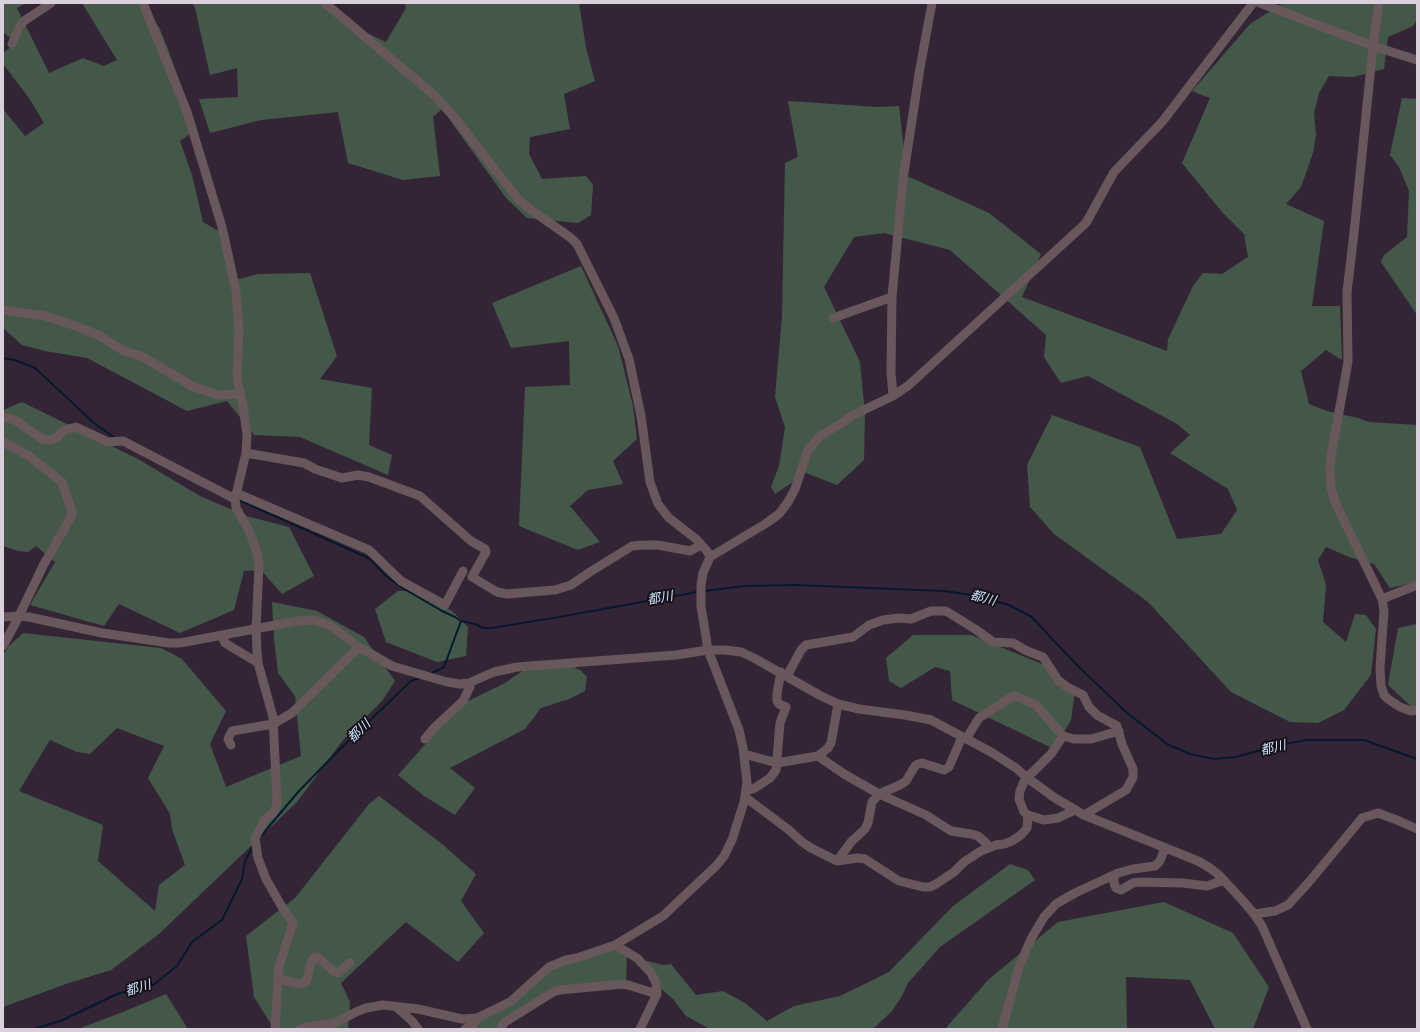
<!DOCTYPE html>
<meta charset="utf-8">
<style>
body{margin:0}
#map{position:relative;width:1420px;height:1032px;overflow:hidden;background:#342536;font-family:"Asap Condensed",sans-serif}
canvas{display:block}
.frame{position:absolute;inset:0;border:4px solid #dad0db;pointer-events:none}
</style>
<div id="map">
<canvas width="1420" height="1032"></canvas>
<div class="frame"></div>
</div>
<script>
const g = document.querySelector('canvas').getContext('2d');
g.lineJoin = 'round';
function fill(path, color) { g.fillStyle = color; g.fill(path, 'evenodd'); }
const shape = rows => new Path2D(rows.map(r => 'M' + r).join(''));
function stroke(path, color, width, dash) { g.strokeStyle = color; g.lineWidth = width; g.lineCap = dash ? 'butt' : 'round'; g.setLineDash(dash || []); g.stroke(path); }
function write(font, color, halo, rows, align = 'center') {
  g.font = font + ' "Asap Condensed","Noto Sans JP",sans-serif'; g.lineWidth = 4; g.setLineDash([]); g.textBaseline = 'middle'; g.strokeStyle = halo; g.fillStyle = color; for (const [text, x, y, turn = 0] of rows) {
    g.save(); g.translate(x, y); g.rotate((+turn || 0) * Math.PI / 180); g.textAlign = isNaN(turn) ? turn : align; if (halo) g.strokeText(text, 0, 0); g.fillText(text, 0, 0); g.restore();
  }
}
fill(shape([
 [3,3,26,3,17,8,49,73,83,58,104,66,117,60,82,3,139,3,159,27,168,49,197,129,180,141,192,175,203,222,227,236,232,281,258,274,310,273,337,356,320,379,372,388,369,445,392,455,388,475,300,437,254,435,227,401,187,411,87,358,45,351,22,345,3,328,3,109,25,136,44,123,29,98,3,64,3,53,16,43,3,32],
 [192,3,323,3,343,22,386,42,406,8,404,3,579,3,586,48,595,81,564,94,570,129,530,137,529,154,542,179,586,176,593,185,591,215,578,223,527,218,506,198,442,109,433,117,440,176,403,180,348,163,338,112,261,120,210,133,199,99,238,97,237,68,210,75,195,8],
 [1283,3,1417,3,1417,20,1413,26,1388,37,1384,69,1353,77,1329,76,1319,93,1314,113,1316,135,1313,153,1301,187,1286,204,1324,221,1312,306,1340,306,1342,360,1326,350,1301,371,1309,404,1327,411,1358,418,1369,422,1417,425,1417,582,1390,588,1374,564,1349,557,1326,547,1318,560,1326,585,1323,622,1346,642,1355,614,1366,615,1376,629,1371,675,1344,710,1318,723,1290,722,1231,692,1148,602,1054,534,1030,507,1027,465,1052,415,1140,447,1177,539,1221,534,1237,510,1228,489,1170,453,1190,435,1177,424,1088,376,1061,383,1044,357,1046,335,950,250,884,233,854,237,824,287,860,362,865,414,864,460,837,485,806,473,775,494,771,487,779,466,785,427,775,397,782,316,785,163,798,157,788,101,878,107,899,106,907,176,989,213,1041,254,1022,297,1167,351,1168,339,1193,286,1203,273,1222,274,1248,257,1244,234,1222,212,1182,163,1210,98,1192,91,1250,24],
 [1402,98,1417,99,1417,315,1381,262,1384,255,1407,237,1409,191,1399,167,1390,155],
 [581,266,618,346,633,406,637,439,613,461,623,484,588,490,570,506,600,542,578,550,519,526,525,387,570,385,569,341,511,348,492,303],
 [22,402,138,459,200,496,246,516,289,527,314,576,282,594,261,570,244,571,234,610,180,633,119,604,104,626,30,605,55,562,36,546,28,552,18,551,3,546,3,410],
 [398,591,416,591,452,611,468,627,466,656,437,662,386,642,375,609],
 [272,602,317,611,364,637,395,681,382,701,343,740,297,802,159,934,111,970,66,984,3,1007,3,655,9,646,23,633,161,648,182,659,226,711,210,744,226,787,301,756,295,696,278,673,274,638],
 [117,728,164,746,148,778,170,814,172,829,185,865,159,885,155,911,98,861,103,825,19,791,50,740,77,752,90,754],
 [1417,624,1417,712,1388,685,1398,628],
 [913,635,971,635,1047,666,1075,691,1071,720,1054,749,952,700,950,671,935,667,901,688,889,681,886,658],
 [571,663,578,670,579,669,587,677,585,691,569,699,541,708,525,729,450,768,475,788,455,815,424,796,398,775,460,705,505,683,525,669],
 [379,796,442,844,476,874,461,901,484,933,458,962,406,922,341,983,350,1002,348,1029,274,1029,254,997,246,936,295,898,369,804],
 [1010,864,1028,870,1035,880,940,947,908,983,902,996,892,1011,873,1029,710,1029,686,1016,673,999,660,988,643,960,663,965,671,964,696,995,723,991,745,1003,767,1021,794,1006,840,996,889,972,953,906],
 [1164,902,1233,933,1269,987,1253,1029,1215,1029,1190,980,1126,977,1127,1029,945,1029,988,980,1058,922],
 [612,949,627,954,626,982,556,989,498,1029,470,1029,552,967],
 [166,994,188,1029,78,1029,123,1012]
]), '#435848');
stroke(shape([
 [3,358,15,360,35,368,94,423,115,438],
 [239,500,364,556,370,559,385,575,401,587,442,611,455,617,461,621,475,624,483,628,492,628,559,617,697,592],
 [704,591,745,586,796,585,944,591,972,595,1009,605,1032,617,1052,639,1080,668,1126,712,1167,744,1190,754,1214,759,1236,757,1279,745,1307,740,1364,740,1417,759],
 [432,673,444,667,461,621],
 [261,836,299,791,338,751,411,681,420,678],
 [34,1029,63,1020,117,994,153,985,177,966,192,942,222,920,242,879,245,861,253,846]
]), '#05192c', 2);
stroke(shape([
 [143,3,187,112,222,227,236,291,239,329,237,378,243,406,247,435,246,453,235,499,236,508,250,532,257,553,259,564,256,629,257,652,258,663,273,717,277,801,276,807,273,813,265,819,255,838,258,858,266,879,282,907,293,923,279,966,275,1029],
 [325,3,434,95,454,117,517,198,527,207,571,238,577,244,614,318,629,359,641,416,650,482,658,504,669,518,696,539,707,551,710,557],
 [1260,3,1373,46,1417,60],
 [1379,3,1373,46,1354,233,1347,292,1348,362,1331,456,1330,470,1331,487,1335,502,1382,599,1384,611,1380,668,1381,686,1384,695,1388,699,1400,707,1411,711,1417,710],
 [12,44,20,26,24,21,51,3],
 [3,310,45,316,73,325,98,335,124,351,141,356,194,387,218,395,240,394],
 [833,318,892,297],
 [893,396,891,372,892,297,903,179,920,68,932,3],
 [3,417,15,420,42,439,51,440,58,437,64,430,76,427,108,442,123,441,235,499],
 [3,442,29,456,62,482,72,512,71,517,44,564,16,622,3,646],
 [246,453,304,463,315,469,342,478,358,475,369,477,420,496,471,541,485,549,486,552,472,577,497,592,507,594,555,590,571,585,590,572,632,546,643,545,658,545,690,551,701,545],
 [236,493,369,550,401,581,445,605,463,571],
 [1382,599,1417,585],
 [3,617,19,616,29,617,102,633,169,643,180,643,297,621,314,620,331,626,359,647,392,666,447,682,460,684,469,683,494,672,517,667,676,655,708,650,725,650,741,652,754,658,821,696,838,704,859,709,905,715,931,720,991,752,1016,768,1026,777,1055,798,1084,815,1198,861,1210,868,1219,875,1244,902,1254,914,1262,926,1307,1029],
 [222,636,225,643,258,663],
 [787,676,801,650,806,645,853,637,869,625,883,620,899,618,911,619,931,611,946,611,975,629,993,642,1013,643,1027,651,1043,657,1058,680,1067,687,1083,695,1089,707,1097,715,1117,726,1122,744,1133,769,1133,777,1126,790,1084,815],
 [1063,736,1051,754,1033,772,1026,777,1020,791,1019,799,1024,812,1028,815,1044,820,1058,818,1075,810],
 [425,739,435,727,463,701,470,687,469,683],
 [966,739,979,718,1001,704,1011,697,1016,696,1036,705,1063,736,1074,739,1091,739,1119,731],
 [231,745,228,739,232,731,273,724,292,713,359,647],
 [744,754,777,763,818,756,828,748,831,743,838,704],
 [818,756,844,774,879,794,926,815,951,831,971,834,978,836,986,843,989,847],
 [746,791,755,788,770,778,776,770,780,723,786,707,779,704,777,701,777,693,781,672],
 [745,797,789,830,802,842,811,848,837,861,858,858,865,859,899,881,923,887,930,887,936,884,954,872,964,862,981,851,996,845,1004,844,1012,841,1021,835,1027,828,1028,815],
 [837,861,851,842,865,829,868,823,872,802,879,794,900,785,906,781,915,766,918,764,922,763,944,770,949,767,962,737],
 [1114,875,1114,883,1116,888,1121,890,1133,883,1139,882,1183,883,1207,886,1224,880],
 [1254,914,1275,911,1288,905,1309,882,1362,818,1378,813,1397,820,1417,829],
 [615,945,637,958,651,973,656,983,657,994,640,1029],
 [278,979,301,984,306,982,312,960,315,957,318,958,335,972,338,973,350,963],
 [395,1006,412,1021,418,1029],
 [300,1029,307,1027,335,1023,356,1012,366,1008,383,1005,418,1009,462,1019,477,1018,510,1002,549,967,566,960,577,958,615,945,663,916,717,865,724,856,732,840,744,802,747,783,743,748,739,730,708,650,701,606,701,585,703,573,710,557,765,524,779,514,788,502,795,489,808,450,820,436,842,423,853,415,893,396,909,385,1086,223,1114,172,1162,122,1253,3],
 [465,1029,473,1025,477,1018],
 [500,1029,505,1022,555,991,560,990,622,984,628,985,657,994],
 [1002,1029,1019,967,1031,939,1044,917,1056,904,1075,893,1118,873,1133,869,1155,866,1160,861,1165,848]
]), '#68585b', 9);
write('italic 13px', '#cae4ff', '#181119', [
 ["都川",660,598,-10],
 ["都川",983,598,14],
 ["都川",359,731,-44],
 ["都川",1273,748,-14],
 ["都川",138,988,-17]
]);
</script>
